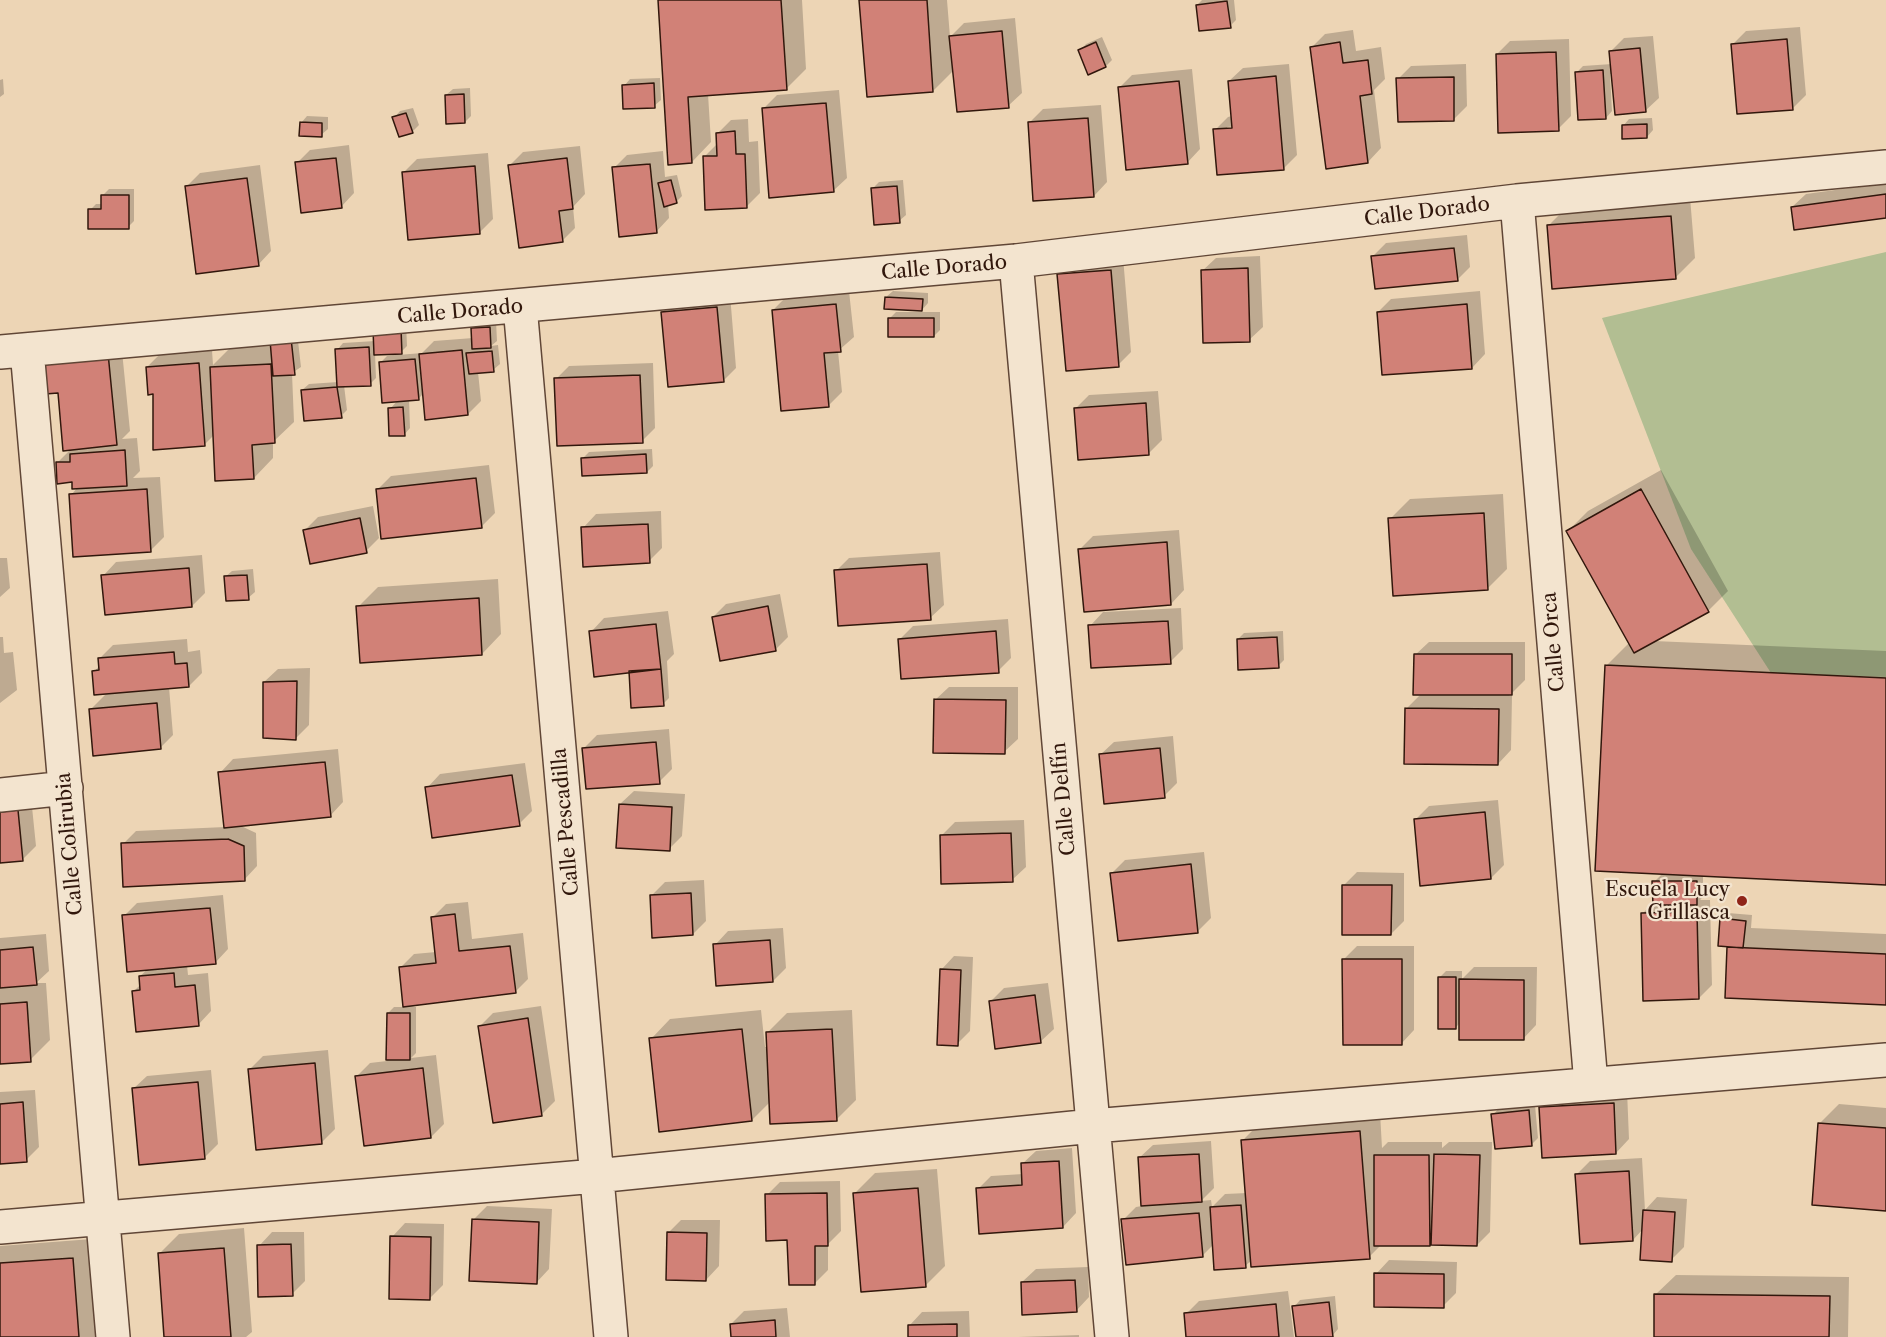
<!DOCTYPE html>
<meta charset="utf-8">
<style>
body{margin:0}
canvas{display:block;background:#edd5b5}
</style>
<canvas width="1886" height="1337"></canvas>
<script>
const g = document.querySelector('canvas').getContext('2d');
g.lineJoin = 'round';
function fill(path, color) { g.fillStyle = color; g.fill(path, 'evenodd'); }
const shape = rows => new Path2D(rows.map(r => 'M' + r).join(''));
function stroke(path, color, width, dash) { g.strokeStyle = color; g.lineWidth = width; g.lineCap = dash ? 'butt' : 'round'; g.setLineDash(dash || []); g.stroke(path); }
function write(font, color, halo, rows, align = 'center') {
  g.font = font + ' "Libre Caslon Text",serif'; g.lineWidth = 4.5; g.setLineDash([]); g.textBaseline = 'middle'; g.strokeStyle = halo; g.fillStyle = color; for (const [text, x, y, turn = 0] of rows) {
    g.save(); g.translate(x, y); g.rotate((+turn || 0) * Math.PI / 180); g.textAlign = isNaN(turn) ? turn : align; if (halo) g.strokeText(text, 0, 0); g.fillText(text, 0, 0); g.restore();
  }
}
fill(shape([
 [1886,252,1886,677,1771,673,1691,549,1602,318]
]), '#b2be92');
fill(shape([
 [660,0,802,0,806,69,786,89,708,94,711,142,692,162],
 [861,0,947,0,950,37,964,23,1015,18,1022,93,1008,106,954,70,933,91],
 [1202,0,1234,0,1236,20,1230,26,1197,5],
 [1800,27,1806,95,1792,109,1733,44,1746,31],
 [1353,30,1356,51,1381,47,1385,79,1374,90,1381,148,1368,162,1312,47,1325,34],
 [1653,36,1659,98,1645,111,1613,73,1610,74,1612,111,1606,118,1577,72,1583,66,1612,64,1611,51,1624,38],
 [1102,37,1112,60,1106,66,1080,51,1086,44],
 [1569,39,1571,116,1558,129,1497,54,1510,41],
 [1289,64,1297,155,1284,168,1215,130,1228,117,1232,116,1229,81,1243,68],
 [1239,126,1227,130,1227,127],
 [1466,64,1467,106,1454,119,1398,79,1411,66],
 [1192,69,1200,149,1187,163,1119,88,1132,75],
 [660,78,661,100,654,106,624,86,630,79],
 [3,79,4,94,0,97,0,80],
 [470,88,471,116,465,122,446,95,453,89],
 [839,90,847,178,833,191,763,109,777,95],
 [1101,105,1107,182,1094,196,1029,123,1043,109],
 [413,108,419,125,413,131,400,135,394,118,400,111],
 [307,116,328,117,328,129,321,135,301,123],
 [1652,118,1653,130,1647,137,1623,126,1629,119],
 [748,119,749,142,758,141,760,193,746,207,704,157,718,143,718,133,731,120],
 [349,145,354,193,341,207,297,163,310,150],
 [580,146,585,194,573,207,575,228,562,241,510,165,523,152],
 [663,151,665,177,677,175,682,196,676,202,668,204,669,218,656,232,614,168,627,155],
 [488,153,493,219,480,232,403,173,417,159],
 [260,165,271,251,258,265,186,187,200,173],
 [903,180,906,215,899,221,872,189,879,182],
 [1886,183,1886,216,1792,207,1806,194],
 [109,189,134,189,134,221,128,227,90,210,96,204,103,204,103,195],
 [1690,197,1695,258,1675,278,1548,226,1568,206],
 [1467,235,1470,267,1457,280,1373,256,1386,243],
 [1260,256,1263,327,1249,340,1202,271,1216,258],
 [1123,257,1131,352,1118,365,1059,275,1072,261],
 [849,291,854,337,838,351,842,392,829,405,773,310,786,297],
 [893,291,928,293,928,303,922,310,886,297],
 [1480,291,1485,354,1472,368,1378,312,1391,299],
 [730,294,736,368,723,381,662,312,676,299],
 [896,312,940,312,940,330,934,336,890,318],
 [496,321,497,341,491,346,498,345,500,364,493,370,478,372,481,401,468,414,424,393,418,399,409,399,410,428,404,435,390,409,398,400,381,362,387,356,394,355,394,353,375,353,376,378,370,384,344,385,347,410,341,416,302,390,309,384,338,382,337,350,343,343,375,341,406,322,407,346,398,355,422,353,434,341,473,338,472,329,478,322],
 [297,332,301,367,292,373,294,422,273,442,273,458,254,478,214,435,204,445,154,392,147,367,160,354,212,350,213,365,231,347,272,346],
 [121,341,130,431,122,439,137,438,140,471,133,478,160,477,164,537,151,550,71,495,78,487,57,463,72,448,60,391],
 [653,363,655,428,642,441,556,379,569,366],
 [1158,391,1162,440,1148,454,1075,409,1089,395],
 [652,449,653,466,647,472,582,459,589,452],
 [489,465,495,513,482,526,378,489,391,476],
 [1661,470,1728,591,1708,611,1654,641,1886,651,1886,883,1703,875,1703,897,1700,900,1710,900,1712,985,1699,998,1642,914,1654,902,1654,882,1663,873,1607,665,1630,642,1568,531,1588,511],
 [1503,494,1507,569,1487,589,1390,519,1410,499],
 [373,506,379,538,366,551,305,530,318,517],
 [661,511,662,548,649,561,583,528,596,514],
 [1179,530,1184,590,1171,604,1080,549,1093,536],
 [940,552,944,605,930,618,836,571,849,558],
 [202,555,205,593,192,606,103,576,116,562],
 [0,558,7,558,10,588,0,597],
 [253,569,255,592,248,598,225,577,232,571],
 [498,579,501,634,482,654,358,607,378,587],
 [780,594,788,637,775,650,713,617,726,604],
 [1181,608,1183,649,1170,662,1090,626,1103,612],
 [668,611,674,654,667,661,669,698,663,704,591,632,604,618],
 [1008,619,1011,658,998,671,900,639,913,626],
 [1283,631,1284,660,1278,666,1238,639,1244,633],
 [0,637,3,637,4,653,13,652,17,690,0,703],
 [187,639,188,652,200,650,202,673,189,686,169,687,173,735,160,748,91,709,107,693,94,672,100,665,99,659,113,645],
 [1429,642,1525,642,1525,680,1509,696,1512,696,1511,750,1498,764,1406,709,1421,694,1415,655],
 [310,668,309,725,296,738,264,682,278,669],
 [949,687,1018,687,1018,739,1004,752,935,700],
 [669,729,672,769,659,782,584,748,597,735],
 [1173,736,1177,783,1164,796,1100,755,1114,742],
 [338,749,343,802,330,816,239,825,256,833,257,866,244,880,123,844,136,831,225,827,220,773,233,759],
 [525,763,532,811,519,824,427,788,440,774],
 [634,791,685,794,682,836,669,849,620,804],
 [31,797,36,846,22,860,0,862,0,801],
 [1498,800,1504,865,1491,878,1415,820,1429,806],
 [1024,820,1026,867,1012,880,942,835,955,822],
 [1204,852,1211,918,1197,932,1112,873,1125,860],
 [1357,872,1404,873,1404,921,1391,934,1344,885],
 [704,880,706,921,693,934,651,896,665,882],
 [223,895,228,949,215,963,187,965,188,975,208,973,211,1011,198,1025,134,991,141,984,140,976,148,969,124,916,137,903],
 [468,902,472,939,523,933,528,979,515,992,405,1005,416,1007,416,1053,411,1058,436,1055,444,1124,431,1137,357,1076,370,1063,387,1061,388,1013,394,1007,405,1007,400,968,414,954,436,952,432,918,446,904],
 [1728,913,1752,915,1751,928,1886,934,1886,1004,1729,948,1731,945,1722,919],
 [783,928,786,968,773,981,715,945,728,931],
 [46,934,49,971,36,983,46,983,50,1040,30,1060,0,1062,0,938],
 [1357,946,1414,946,1414,1030,1401,1044,1344,959],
 [954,956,973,957,970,1031,957,1044,941,970],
 [1474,967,1537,967,1536,1025,1523,1039,1460,1023,1455,1028,1440,977,1446,971,1462,971,1462,979],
 [1048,983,1054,1029,1040,1042,991,1001,1004,988],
 [541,1006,555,1101,542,1114,480,1026,493,1013],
 [761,1010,765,1047,768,1047,767,1033,787,1013,852,1010,856,1100,836,1120,771,1101,752,1120,651,1039,670,1019],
 [328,1050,335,1129,322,1142,250,1069,263,1056],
 [211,1070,218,1144,204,1158,133,1089,147,1076],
 [35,1090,39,1147,26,1160,0,1162,0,1092],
 [1627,1090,1629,1139,1616,1153,1540,1108,1554,1095],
 [1839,1104,1886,1108,1886,1209,1819,1124],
 [1535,1105,1538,1138,1532,1144,1493,1115,1499,1108],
 [1380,1112,1382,1148,1388,1142,1442,1142,1442,1148,1449,1142,1492,1142,1490,1232,1477,1245,1433,1241,1429,1245,1381,1245,1369,1257,1252,1260,1245,1266,1214,1244,1202,1256,1123,1220,1136,1207,1142,1206,1139,1158,1153,1145,1211,1141,1214,1188,1201,1201,1211,1200,1212,1207,1225,1194,1247,1193,1243,1140,1263,1120],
 [1072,1148,1076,1213,1063,1227,978,1189,991,1176,1023,1174,1022,1164,1036,1151],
 [1642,1158,1645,1210,1657,1197,1687,1199,1684,1247,1671,1260,1643,1229,1633,1240,1577,1174,1590,1161],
 [937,1169,945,1266,925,1286,855,1193,875,1173],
 [840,1181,841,1231,828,1244,828,1270,815,1283,767,1195,780,1182],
 [487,1206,552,1209,549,1269,536,1283,473,1220],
 [681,1220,720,1220,719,1266,706,1280,668,1233],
 [405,1223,444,1224,443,1285,430,1298,392,1237],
 [244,1228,252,1332,246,1337,166,1337,159,1254,179,1234],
 [272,1232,304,1232,305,1281,292,1294,259,1246],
 [92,1239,99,1337,0,1337,0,1246],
 [1389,1260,1457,1262,1456,1293,1443,1306,1376,1274],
 [1088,1267,1089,1297,1076,1311,1022,1282,1036,1269],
 [1676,1275,1849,1277,1848,1337,1655,1337,1656,1294],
 [1288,1291,1294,1337,1187,1337,1186,1314,1199,1301],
 [1335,1296,1338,1329,1332,1336,1297,1337,1294,1307,1300,1300],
 [787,1308,790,1337,732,1337,731,1324,744,1311],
 [969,1311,970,1337,909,1337,909,1326,922,1312],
 [1079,1335,1079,1337,1018,1337]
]), '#0003');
const building = shape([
 [658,0,781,0,787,90,688,97,692,163,668,165,658,0],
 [859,0,927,0,933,92,867,97,859,0],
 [1227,1,1231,28,1199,31,1196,5,1227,1],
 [1002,31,1009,108,957,112,949,36,1002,31],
 [1787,39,1793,110,1737,114,1731,44,1787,39],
 [1096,42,1106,67,1088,75,1078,50,1096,42],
 [1340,42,1343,63,1368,60,1372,94,1360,96,1368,163,1326,169,1310,47,1340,42],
 [1640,48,1646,112,1615,115,1609,51,1640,48],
 [1556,52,1559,131,1498,133,1496,54,1556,52],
 [1603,70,1606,119,1578,120,1575,72,1603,70],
 [1276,76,1284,170,1217,175,1213,129,1232,128,1228,81,1276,76],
 [1454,77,1454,121,1398,122,1396,78,1454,77],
 [1179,81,1188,164,1126,170,1118,87,1179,81],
 [654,83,655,108,623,109,622,85,654,83],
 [464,94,465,123,446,124,445,95,464,94],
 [826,103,834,192,769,198,762,108,826,103],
 [406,113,413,133,399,137,392,117,406,113],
 [1088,118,1094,197,1033,201,1028,122,1088,118],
 [300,122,322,123,322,137,299,136,300,122],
 [1647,124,1647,138,1622,139,1622,125,1647,124],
 [735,131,736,154,745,154,747,208,705,210,703,156,717,156,716,133,735,131],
 [336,158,342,208,301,213,295,162,336,158],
 [567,158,573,209,559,211,563,242,519,248,508,165,567,158],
 [650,164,657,233,619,237,612,167,650,164],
 [475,166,480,234,408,240,402,172,475,166],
 [247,178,259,266,196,274,185,186,247,178],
 [671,180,677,203,664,207,658,183,671,180],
 [897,186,900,223,874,225,871,188,897,186],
 [1886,194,1886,218,1794,230,1791,207,1886,194],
 [101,195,129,195,129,229,88,229,88,209,101,209,101,195],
 [1671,216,1676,279,1552,289,1547,225,1671,216],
 [1454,248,1458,281,1375,289,1371,256,1454,248],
 [1248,268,1250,342,1203,343,1201,270,1248,268],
 [1111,270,1119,367,1066,371,1057,274,1111,270],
 [885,297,923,299,922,311,884,309,885,297],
 [836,304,841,352,824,353,829,407,781,411,772,310,836,304],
 [1467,304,1472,369,1382,375,1377,312,1467,304],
 [717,307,724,382,668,387,661,312,717,307],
 [888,318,934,318,934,337,888,337,888,318],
 [490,327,491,348,472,349,471,328,490,327],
 [401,328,402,354,374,355,373,329,401,328],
 [291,338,295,375,273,376,270,340,291,338],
 [369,347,371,386,337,387,335,349,369,347],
 [462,350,468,415,425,420,419,354,462,350],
 [492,351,494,372,469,374,466,353,492,351],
 [108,353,117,445,63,451,58,393,45,394,42,359,108,353],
 [415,359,419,400,382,403,379,362,415,359],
 [199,363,205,446,153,450,153,394,148,395,146,367,199,363],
 [271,364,275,443,252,445,254,479,215,481,210,367,271,364],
 [640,375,643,443,557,446,554,378,640,375],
 [337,387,342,418,304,421,301,390,337,387],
 [1146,403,1149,455,1078,460,1074,408,1146,403],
 [403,407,405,436,389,436,388,408,403,407],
 [125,450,127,486,72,489,72,482,57,484,56,462,70,462,70,454,125,450],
 [646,454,647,473,582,476,581,458,646,454],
 [476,478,482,528,381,539,376,489,476,478],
 [147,489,151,552,73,557,69,494,147,489],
 [1641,489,1709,612,1634,653,1566,531,1641,489],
 [1484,513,1488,590,1393,596,1388,518,1484,513],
 [360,518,367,553,310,564,303,530,360,518],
 [648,524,650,563,583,567,581,527,648,524],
 [1167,542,1171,605,1084,612,1078,549,1167,542],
 [927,564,931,620,838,626,834,570,927,564],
 [189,568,192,607,105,615,101,575,189,568],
 [247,575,249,600,226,601,224,576,247,575],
 [479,598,482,655,360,663,356,606,479,598],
 [768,606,776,651,720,661,712,617,768,606],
 [1168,621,1171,664,1091,668,1088,625,1168,621],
 [656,624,661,669,594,677,589,631,656,624],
 [996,631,999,673,901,679,898,639,996,631],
 [1277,637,1279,668,1238,670,1237,639,1277,637],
 [174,652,175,664,187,663,189,687,94,695,92,671,99,670,98,658,174,652],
 [1414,654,1512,654,1512,695,1413,695,1414,654],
 [1605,665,1886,678,1886,885,1595,871,1605,665],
 [661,669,664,706,631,708,629,671,661,669],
 [297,681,296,740,263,738,263,682,297,681],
 [934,699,1006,700,1005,754,933,753,934,699],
 [157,703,161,749,93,756,89,709,157,703],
 [1405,708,1499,709,1498,765,1404,764,1405,708],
 [656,742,660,784,586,789,582,748,656,742],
 [1160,748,1165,798,1104,804,1099,754,1160,748],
 [325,762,331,817,224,828,218,772,325,762],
 [512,775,520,826,432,838,425,787,512,775],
 [619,804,672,807,670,851,616,848,619,804],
 [18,810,23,861,0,863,0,812,18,810],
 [1485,812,1491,879,1420,886,1414,819,1485,812],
 [1011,833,1013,882,941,884,940,835,1011,833],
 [228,839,244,846,245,881,123,887,121,843,228,839],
 [1191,864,1198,933,1118,941,1110,873,1191,864],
 [1652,881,1697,881,1697,905,1653,905,1652,881],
 [1342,885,1392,885,1391,935,1342,935,1342,885],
 [691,893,693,935,652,938,650,895,691,893],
 [210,908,216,964,127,972,122,915,210,908],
 [1697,912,1699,999,1643,1001,1641,913,1697,912],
 [455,914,459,951,510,946,516,993,403,1007,399,967,436,963,431,917,455,914],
 [1720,918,1746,921,1743,948,1718,946,1720,918],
 [770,940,773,982,716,986,713,944,770,940],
 [33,947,37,985,0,988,0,950,33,947],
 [1727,947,1886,954,1886,1005,1725,998,1727,947],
 [1342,959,1402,959,1402,1045,1343,1045,1342,959],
 [940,969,961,970,958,1046,937,1045,940,969],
 [174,973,175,987,195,985,199,1026,136,1032,132,991,140,990,139,976,174,973],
 [1438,977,1456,977,1456,1029,1438,1029,1438,977],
 [1459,979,1524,980,1524,1040,1459,1040,1459,979],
 [1035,995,1041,1043,995,1049,989,1001,1035,995],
 [27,1002,31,1062,0,1064,0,1004,27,1002],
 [387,1013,410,1013,410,1060,386,1060,387,1013],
 [528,1018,542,1116,493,1123,478,1026,528,1018],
 [742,1029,752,1121,659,1132,649,1038,742,1029],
 [832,1029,837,1121,770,1124,766,1032,832,1029],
 [315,1063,322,1144,256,1150,248,1069,315,1063],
 [423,1068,431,1138,364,1146,355,1076,423,1068],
 [198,1082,205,1159,139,1165,132,1088,198,1082],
 [23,1102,27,1162,0,1164,0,1104,23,1102],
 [1614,1103,1616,1154,1542,1158,1539,1107,1614,1103],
 [1529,1110,1532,1146,1495,1149,1491,1114,1529,1110],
 [1818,1123,1886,1128,1886,1211,1812,1205,1818,1123],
 [1360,1131,1370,1259,1251,1267,1241,1140,1360,1131],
 [1199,1154,1202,1202,1141,1206,1138,1157,1199,1154],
 [1434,1154,1480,1155,1477,1246,1431,1245,1434,1154],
 [1374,1155,1429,1155,1430,1246,1374,1246,1374,1155],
 [1059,1161,1063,1228,979,1234,976,1188,1022,1185,1021,1163,1059,1161],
 [1629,1171,1633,1241,1580,1244,1575,1174,1629,1171],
 [918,1188,926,1287,861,1292,853,1193,918,1188],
 [827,1193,828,1246,815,1246,815,1285,789,1285,787,1240,766,1241,765,1194,827,1193],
 [1241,1205,1246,1268,1214,1270,1210,1207,1241,1205],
 [1643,1210,1675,1212,1672,1262,1640,1260,1643,1210],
 [1199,1213,1203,1257,1126,1265,1121,1219,1199,1213],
 [472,1219,539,1222,537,1284,469,1281,472,1219],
 [667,1232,707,1233,706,1281,666,1280,667,1232],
 [390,1236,431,1237,430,1300,389,1299,390,1236],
 [291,1244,293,1296,258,1297,257,1245,291,1244],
 [224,1248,231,1337,164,1337,158,1253,224,1248],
 [73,1258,79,1337,0,1337,0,1263,73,1258],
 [1374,1273,1444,1274,1444,1308,1374,1307,1374,1273],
 [1075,1280,1077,1312,1022,1315,1021,1282,1075,1280],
 [1654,1294,1830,1296,1829,1337,1654,1337,1654,1294],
 [1329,1302,1333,1337,1296,1337,1292,1306,1329,1302],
 [1276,1304,1279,1337,1186,1337,1184,1313,1276,1304],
 [775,1320,776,1337,731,1337,730,1324,775,1320],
 [957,1324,957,1337,908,1337,908,1325,957,1324]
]);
fill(building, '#d18177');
stroke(building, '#31170c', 1.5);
const minor = shape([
 [1517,201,1591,1084],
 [1016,261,1112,1337],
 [520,306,611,1337],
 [27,350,113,1337],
 [0,352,1016,261,1517,201,1886,167],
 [0,795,66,788],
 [0,1227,596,1176,1093,1126,1886,1060]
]);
stroke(minor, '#604636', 36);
stroke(minor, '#f3e4cf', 33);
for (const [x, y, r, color] of [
 [1742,901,6,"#8f2418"]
]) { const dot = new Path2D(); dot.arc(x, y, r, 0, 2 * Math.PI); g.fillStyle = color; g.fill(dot); stroke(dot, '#f3e4cf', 2); }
write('20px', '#31170c', '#f3e4cf', [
 ["Calle Dorado",1427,212,-7],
 ["Calle Dorado",944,268,-5],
 ["Calle Dorado",460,312,-5],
 ["Calle Orca",1554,642,-95],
 ["Calle Delfín",1064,799,-95],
 ["Calle Pescadilla",566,822,-95],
 ["Calle Colirubia",70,844,-95]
]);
write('20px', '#31170c', '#f3e4cf', [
 ["Escuela Lucy",1730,890],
 ["Grillasca",1730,913]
], 'right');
</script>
